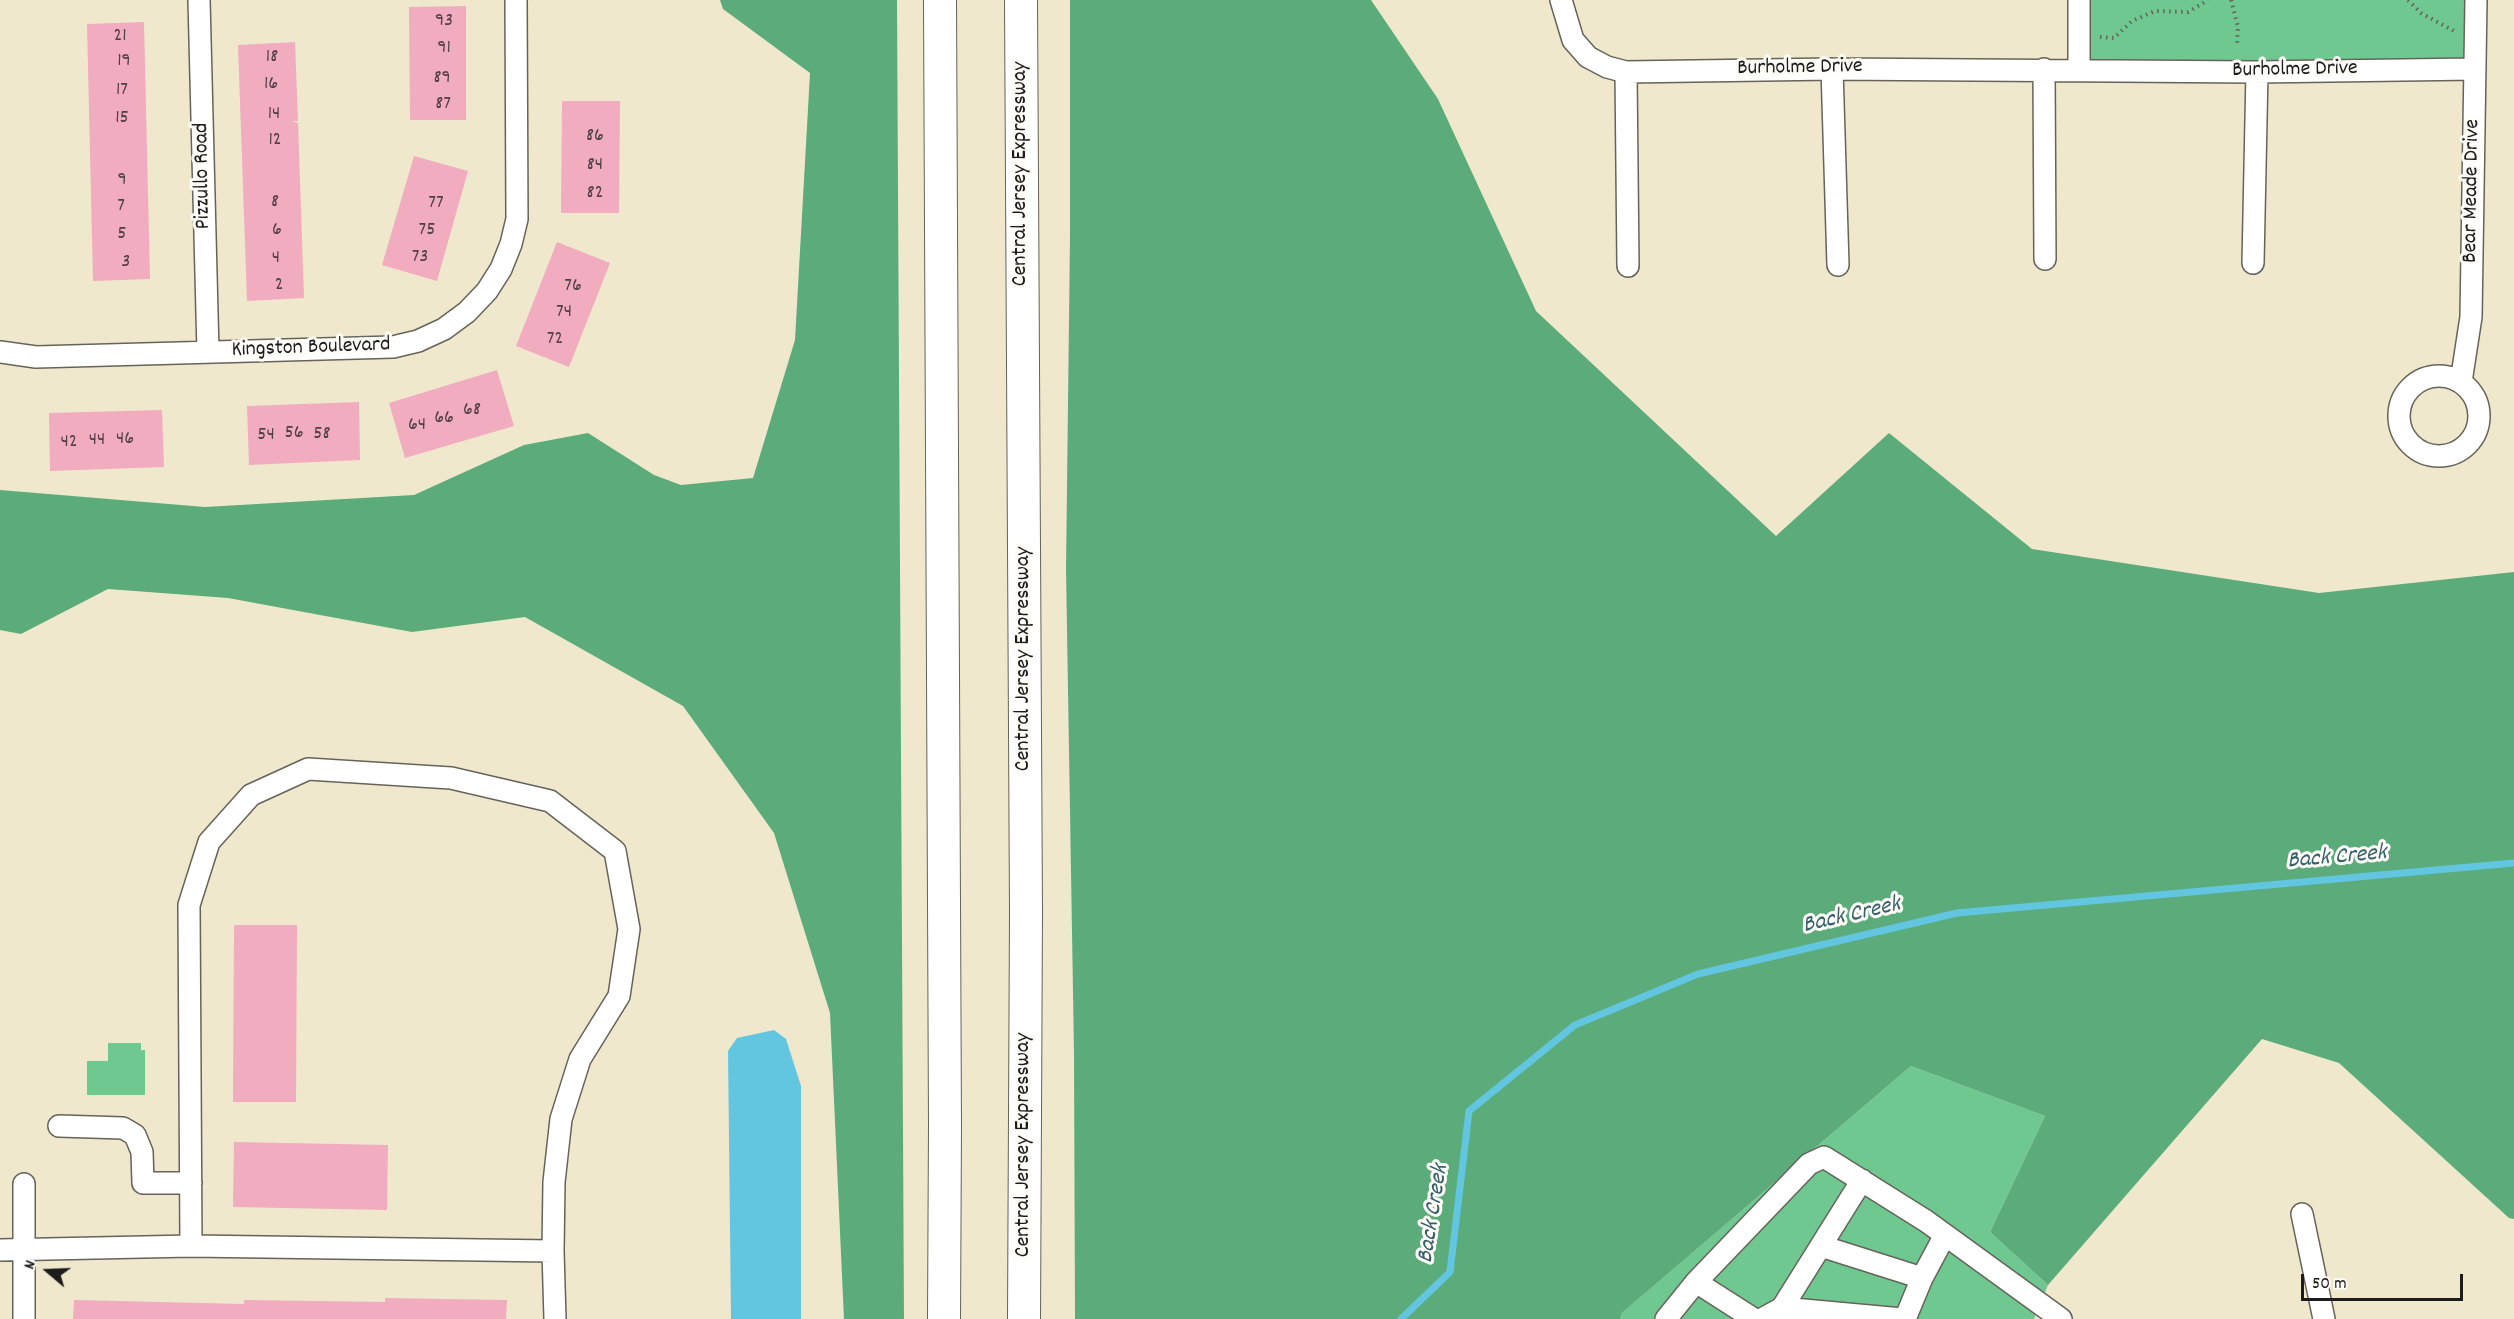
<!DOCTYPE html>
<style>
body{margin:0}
#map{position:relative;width:2514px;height:1319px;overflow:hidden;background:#efe8cd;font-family:Dekko,sans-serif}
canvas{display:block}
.north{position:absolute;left:18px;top:1241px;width:60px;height:60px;-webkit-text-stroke:4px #fdfcf7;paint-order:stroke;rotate:289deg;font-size:16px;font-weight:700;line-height:24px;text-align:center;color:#1c1c1c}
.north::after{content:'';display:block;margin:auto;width:21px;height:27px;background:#1c1c1c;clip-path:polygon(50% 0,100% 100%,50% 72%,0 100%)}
.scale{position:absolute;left:2301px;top:1274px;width:162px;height:27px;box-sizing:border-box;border:3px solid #1c1c1c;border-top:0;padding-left:8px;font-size:18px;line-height:21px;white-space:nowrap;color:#1c1c1c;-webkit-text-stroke:4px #fdfcf7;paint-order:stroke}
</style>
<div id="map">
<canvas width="2514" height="1319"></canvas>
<div class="north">N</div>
<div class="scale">50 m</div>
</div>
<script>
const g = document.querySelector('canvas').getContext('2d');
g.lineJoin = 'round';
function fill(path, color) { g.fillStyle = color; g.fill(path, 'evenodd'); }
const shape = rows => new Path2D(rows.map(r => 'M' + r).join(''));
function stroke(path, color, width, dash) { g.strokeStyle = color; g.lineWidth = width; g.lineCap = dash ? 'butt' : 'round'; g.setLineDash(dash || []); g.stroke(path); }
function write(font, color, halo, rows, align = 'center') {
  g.font = font + ' Dekko,sans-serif'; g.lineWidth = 6; g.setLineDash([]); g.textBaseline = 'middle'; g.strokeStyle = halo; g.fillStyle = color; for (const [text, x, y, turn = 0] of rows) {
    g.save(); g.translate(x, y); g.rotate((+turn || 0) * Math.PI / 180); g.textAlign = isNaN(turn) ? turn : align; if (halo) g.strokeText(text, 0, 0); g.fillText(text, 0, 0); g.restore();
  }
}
fill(shape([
 [2079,0,2483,0,2475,69,2079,69],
 [108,1043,141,1043,141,1050,145,1050,145,1095,87,1095,87,1061,108,1061],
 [1911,1066,2045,1116,1990,1232,2048,1285,2034,1319,1620,1319,1622,1313]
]), '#6fc88f');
fill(shape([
 [720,0,897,0,904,1319,844,1319,830,1013,774,833,683,706,525,617,412,632,228,598,108,589,21,634,0,630,0,490,205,507,414,495,524,445,588,433,654,475,681,485,753,478,795,340,810,73,723,9],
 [1070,0,1371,0,1438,99,1536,311,1776,536,1889,433,2032,549,2319,593,2514,572,2514,1219,2509,1218,2339,1063,2262,1039,2048,1285,1990,1232,2045,1116,1911,1066,1622,1313,1620,1319,1075,1319,1074,1053,1066,569,1070,237]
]), '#5bac7a');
fill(shape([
 [774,1030,786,1039,801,1086,801,1319,731,1319,728,1051,737,1038]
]), '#63c6e1');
stroke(shape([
 [1401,1319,1450,1272,1469,1111,1575,1025,1698,974,1957,913,2514,863]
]), '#63c6e1', 7);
fill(shape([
 [466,6,466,120,410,120,409,7],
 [144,22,150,279,93,281,87,24],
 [295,42,298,121,292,121,298,123,304,298,247,301,238,45],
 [562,101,620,101,619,213,561,213],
 [414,156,468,171,437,281,382,265],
 [557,242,610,263,569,367,516,346],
 [497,370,514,426,405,458,389,403],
 [359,402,360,460,249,465,247,406],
 [162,410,164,467,50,471,49,413],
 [234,925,297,925,296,1102,233,1102],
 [234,1142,388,1145,387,1210,233,1207],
 [385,1298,507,1300,506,1319,73,1319,74,1300,244,1304,244,1300,385,1302]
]), '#f1acc0');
const minor = shape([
 [199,0,208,352],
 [1561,0,1573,40,1588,57,1607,67,1626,72,1832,69,2257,72,2475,69],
 [2079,0,2079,69],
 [1832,69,1838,265],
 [2044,69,2045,259],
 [1626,72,1628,266],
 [2253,263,2257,72],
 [0,352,36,357,393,347,418,341,444,329,467,312,487,291,501,269,511,244,517,219,516,0],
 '2399 416a40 40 0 1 1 80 0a40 40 0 1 1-80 0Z',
 [2461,382,2471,317,2476,0],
 [59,1126,123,1128,135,1135,142,1152,143,1183,191,1183],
 [24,1184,24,1319],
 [2302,1214,2324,1319],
 [191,1246,189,905,209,842,251,795,308,769,451,778,550,801,615,851,629,929,619,996,580,1059,561,1119,554,1182,553,1251],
 [1821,1246,1922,1278],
 [0,1250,191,1246,553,1251,555,1319],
 [1696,1282,1754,1319],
 [1782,1308,1862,1180],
 [1666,1319,1696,1282,1809,1164,1824,1157,1926,1221,2061,1319],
 [1762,1319,1782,1308,1902,1319],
 [1905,1319,1922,1278,1945,1235]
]);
const highway = shape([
 [940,0,945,1126,944,1319],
 [1021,0,1026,912,1024,1319]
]);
stroke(minor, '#66635a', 24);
stroke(highway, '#66635a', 34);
stroke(shape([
 [2231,0,2238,27,2237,45],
 [2408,0,2421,13,2454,31],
 [2100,37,2114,38,2132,21,2155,11,2188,12,2208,0]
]), '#66635a', 4, [1.5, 4.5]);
stroke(minor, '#fff', 21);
stroke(highway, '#fff', 32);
write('20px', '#514045', null, [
 ["93",444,22],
 ["21",120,37],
 ["91",444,49],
 ["18",272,58],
 ["19",124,62],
 ["89",442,79],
 ["16",271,85],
 ["17",122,91],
 ["87",443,105],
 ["14",274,115],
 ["15",122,119],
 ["86",595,137],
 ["12",275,141],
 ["84",595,166],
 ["9",122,181],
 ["82",595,194],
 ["8",275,203],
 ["77",436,204],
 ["7",121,207],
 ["6",277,231],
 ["75",427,231],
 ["5",122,235],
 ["73",420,258],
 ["4",276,259],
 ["3",126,263],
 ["2",279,286],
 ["76",573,287],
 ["74",564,313],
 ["72",555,340],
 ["68",472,411],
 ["66",444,419],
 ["64",417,426],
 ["56",294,434],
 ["58",322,435],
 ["54",266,436],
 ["46",125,440],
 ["44",97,441],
 ["42",69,443]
]);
write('22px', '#1c1c1c', '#fdfcf7', [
 ["Burholme Drive",1800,69,-1],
 ["Burholme Drive",2295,71,-1],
 ["Central Jersey Expressway",1022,174,-90],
 ["Pizzullo Road",204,176,-91],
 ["Bear Meade Drive",2473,191,-89],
 ["Kingston Boulevard",311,349,-2],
 ["Central Jersey Expressway",1025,659,-90],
 ["Central Jersey Expressway",1025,1145,-90]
]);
write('italic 24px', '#38606b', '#fdfcf7', [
 ["Back Creek",2337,859,-5],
 ["Back Creek",1852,917,-13],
 ["Back Creek",1435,1214,-81]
]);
</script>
